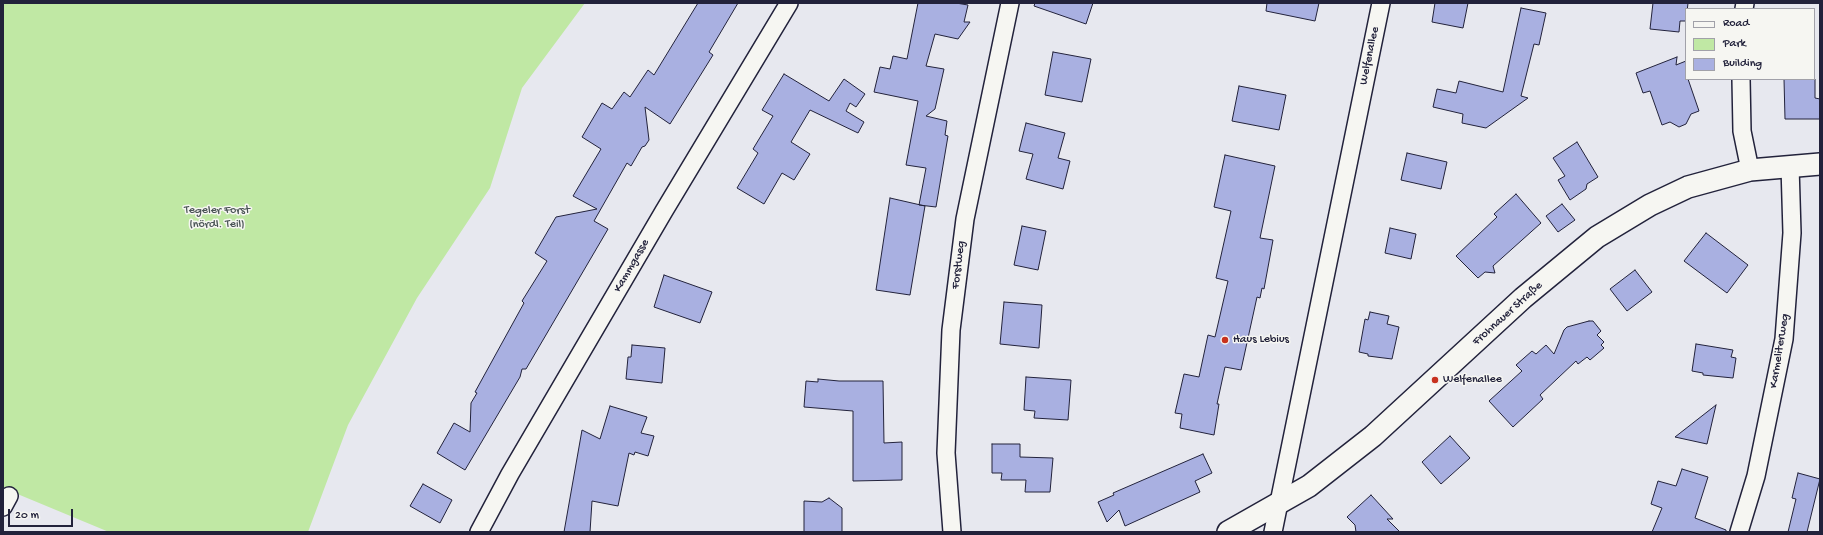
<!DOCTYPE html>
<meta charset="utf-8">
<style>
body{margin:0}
#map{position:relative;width:1823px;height:535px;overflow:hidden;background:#e7e8ef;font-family:"Gochi Hand",sans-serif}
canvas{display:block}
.frame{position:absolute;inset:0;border:4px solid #22223b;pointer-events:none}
.legend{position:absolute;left:1685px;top:8px;width:130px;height:72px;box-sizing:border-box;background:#f6f6f2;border:1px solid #a1a1a9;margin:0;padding:5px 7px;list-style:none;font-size:12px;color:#22223b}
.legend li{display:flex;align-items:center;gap:8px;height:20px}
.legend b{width:20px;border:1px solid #a1a1a9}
.scale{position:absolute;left:8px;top:509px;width:65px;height:18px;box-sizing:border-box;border:2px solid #22223b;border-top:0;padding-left:5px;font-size:12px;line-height:14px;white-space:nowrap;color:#22223b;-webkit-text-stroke:3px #f6f6f2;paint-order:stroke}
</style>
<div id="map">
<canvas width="1823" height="535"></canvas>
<div class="frame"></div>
<ul class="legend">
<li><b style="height:5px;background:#f6f6f2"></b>Road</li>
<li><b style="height:11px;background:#c0e8a4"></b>Park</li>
<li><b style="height:11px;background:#a9b0e1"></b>Building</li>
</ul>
<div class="scale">20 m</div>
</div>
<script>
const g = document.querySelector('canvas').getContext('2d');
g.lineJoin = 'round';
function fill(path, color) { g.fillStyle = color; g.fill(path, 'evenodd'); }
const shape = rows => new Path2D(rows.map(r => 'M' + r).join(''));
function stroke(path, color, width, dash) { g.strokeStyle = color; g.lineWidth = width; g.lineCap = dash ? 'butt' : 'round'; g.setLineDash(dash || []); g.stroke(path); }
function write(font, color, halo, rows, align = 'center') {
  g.font = font + ' "Gochi Hand",sans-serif'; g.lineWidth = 3; g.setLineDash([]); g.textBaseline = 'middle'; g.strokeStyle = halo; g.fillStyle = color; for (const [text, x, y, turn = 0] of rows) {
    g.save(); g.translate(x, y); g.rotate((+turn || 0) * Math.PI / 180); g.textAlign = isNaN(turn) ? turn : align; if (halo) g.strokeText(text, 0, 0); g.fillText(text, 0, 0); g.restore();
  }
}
fill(shape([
 [3,3,585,3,522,88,490,188,417,298,348,425,308,532,109,532,3,488]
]), '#c0e8a4');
const building = shape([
 [698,3,738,3,709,52,713,55,670,124,645,107,649,140,645,146,642,147,631,166,627,163,594,221,608,229,526,369,522,369,520,377,465,470,437,453,454,423,470,432,471,403,477,393,475,392,524,303,522,301,547,261,535,253,556,217,597,209,573,196,601,149,582,137,602,103,612,109,624,92,630,97,648,70,654,75,698,3],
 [918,3,956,3,968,5,964,22,970,22,958,39,935,34,926,66,944,69,935,109,926,116,947,121,945,135,948,136,936,207,919,205,926,168,906,165,918,101,874,92,880,67,890,69,893,56,907,59,918,3],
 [1035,3,1093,3,1086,24,1034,6,1035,3],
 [1267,3,1319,3,1315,21,1266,11,1267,3],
 [1435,3,1468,3,1463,28,1432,22,1435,3],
 [1653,3,1688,3,1686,21,1680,21,1679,32,1650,29,1653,3],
 [1521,8,1546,13,1539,45,1534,44,1521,96,1528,98,1486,128,1462,123,1463,114,1433,107,1437,89,1456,93,1459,81,1503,92,1521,8],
 [1053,52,1091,59,1082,102,1045,95,1053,52],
 [1677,57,1676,65,1686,61,1686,79,1688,79,1699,111,1691,114,1686,124,1679,127,1670,122,1662,125,1650,91,1643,93,1636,73,1677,57],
 [784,74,829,101,844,79,865,94,856,107,850,103,846,111,864,122,858,133,810,110,791,142,810,154,794,180,782,173,764,204,737,188,758,153,753,149,773,116,762,110,784,74],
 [1784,79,1815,79,1815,98,1820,99,1820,119,1785,119,1784,79],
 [1239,86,1286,95,1279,130,1232,121,1239,86],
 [1026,123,1065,133,1058,158,1070,161,1063,189,1026,179,1033,154,1019,151,1026,123],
 [1577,142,1598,177,1587,184,1586,189,1570,200,1558,180,1565,176,1553,158,1577,142],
 [1407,153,1447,162,1441,189,1401,180,1407,153],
 [1225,155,1275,166,1260,238,1273,240,1264,289,1262,288,1260,298,1257,297,1241,370,1225,367,1217,404,1219,404,1214,435,1180,428,1182,414,1175,413,1184,374,1199,377,1208,335,1215,337,1228,281,1216,278,1231,211,1214,207,1225,155],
 [1516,194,1541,223,1493,266,1495,273,1485,272,1478,278,1456,256,1497,217,1494,214,1516,194],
 [890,198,925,206,910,295,876,290,890,198],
 [1562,204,1575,220,1558,232,1546,216,1562,204],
 [1022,226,1046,231,1038,270,1014,265,1022,226],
 [1390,228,1416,234,1411,259,1385,253,1390,228],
 [1706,233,1748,265,1727,293,1684,261,1706,233],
 [1635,270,1652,292,1627,311,1610,289,1635,270],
 [664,275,712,292,700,323,654,307,664,275],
 [1004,302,1042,305,1039,348,1000,344,1004,302],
 [1370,312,1389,316,1387,324,1399,327,1392,359,1368,356,1368,354,1359,352,1365,319,1368,320,1370,312],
 [1589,321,1593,321,1601,331,1597,335,1604,342,1601,345,1604,348,1590,360,1587,357,1578,364,1576,361,1540,395,1543,399,1513,427,1489,401,1522,371,1516,365,1532,351,1536,354,1546,345,1554,354,1564,330,1567,327,1589,321],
 [1696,344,1733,350,1731,357,1736,358,1733,378,1703,375,1703,373,1692,371,1696,344],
 [632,345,665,348,662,383,626,379,628,357,631,357,632,345],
 [1026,377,1071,380,1068,420,1034,418,1035,411,1024,410,1026,377],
 [818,379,839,381,883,381,884,443,902,442,902,480,853,481,853,411,804,407,806,381,818,382,818,379],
 [1716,405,1707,444,1675,437,1716,405],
 [610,406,647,417,641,433,654,436,648,456,635,452,634,455,629,453,618,506,592,501,590,532,564,532,582,430,600,439,610,406],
 [1450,436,1470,458,1441,484,1422,462,1450,436],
 [992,444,1020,444,1020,457,1053,458,1050,492,1025,492,1026,480,1001,480,1002,473,992,473,992,444],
 [1203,454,1212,473,1195,481,1200,492,1125,526,1119,510,1107,522,1098,502,1114,495,1113,493,1203,454],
 [1682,469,1708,477,1695,518,1726,530,1726,532,1652,532,1662,508,1651,504,1658,481,1676,486,1682,469],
 [1798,473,1820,479,1807,532,1788,532,1796,499,1792,498,1798,473],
 [423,484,452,500,440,523,410,506,423,484],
 [1371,495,1393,519,1387,519,1400,532,1356,532,1355,525,1347,517,1371,495],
 [829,498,842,508,842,532,804,532,804,501,822,502,829,498]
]);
fill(building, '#a9b0e1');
stroke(building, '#22223b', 1);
const minor = shape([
 [1744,9,1745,3],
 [1741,79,1742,131,1750,170],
 [3,507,9,496],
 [479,532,510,474,664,211,789,3],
 [952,532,946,453,951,330,965,219,1010,3],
 [1273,532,1381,3],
 [1739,532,1756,476,1784,339,1792,233,1790,166]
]);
const tertiary = shape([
 [1228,532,1309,486,1373,436,1523,298,1597,237,1650,205,1688,187,1750,170,1820,164]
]);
stroke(minor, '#22223b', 20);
stroke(tertiary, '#22223b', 24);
stroke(minor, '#f6f6f2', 17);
stroke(tertiary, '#f6f6f2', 21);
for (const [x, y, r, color] of [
 [1225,340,4,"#c8321e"],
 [1435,380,4,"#c8321e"]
]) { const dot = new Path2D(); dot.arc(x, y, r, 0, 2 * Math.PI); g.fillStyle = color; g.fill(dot); stroke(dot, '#f6f6f2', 1.5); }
write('12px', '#22223b', '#f6f6f2', [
 ["Welfenallee",1370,56,-78],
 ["Forstweg",959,265,-83],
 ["Kammgasse",632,266,-60],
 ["Frohnauer Straße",1508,314,-42],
 ["Karmeliterweg",1780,351,-81]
]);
write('12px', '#4a5455', '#f6f6f2', [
 ["Tegeler Forst",217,211],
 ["(nördl. Teil)",217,225]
]);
write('12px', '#22223b', '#f6f6f2', [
 ["Haus Lebius",1233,340],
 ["Welfenallee",1443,380]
], 'left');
</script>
